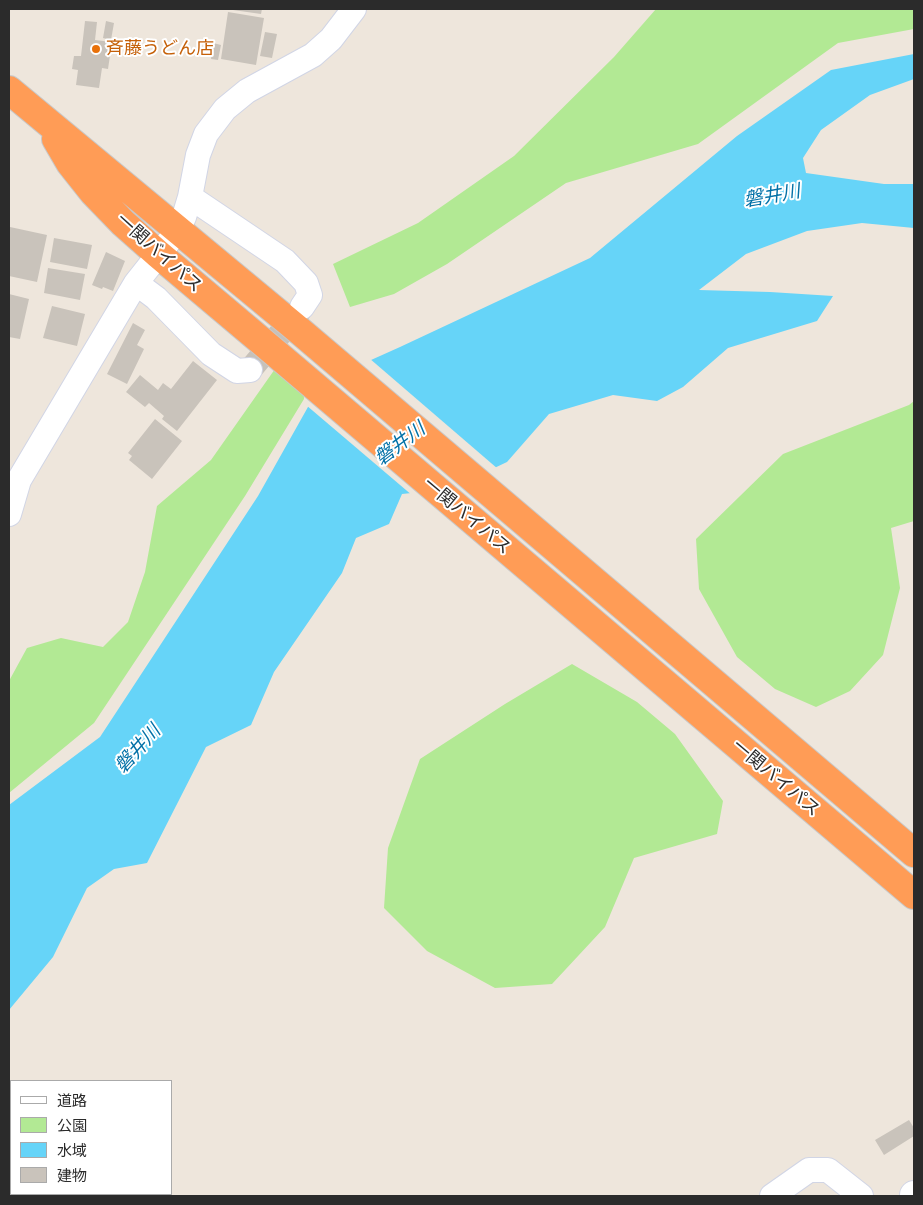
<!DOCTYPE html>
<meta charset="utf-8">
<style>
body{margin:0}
#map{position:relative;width:923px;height:1205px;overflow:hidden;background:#eee6dc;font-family:Quicksand,"Noto Sans JP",sans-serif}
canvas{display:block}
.frame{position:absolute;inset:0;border:10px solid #2b2b2b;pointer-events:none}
.legend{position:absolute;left:10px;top:1080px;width:162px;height:115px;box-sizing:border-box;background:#fff;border:1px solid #aaa;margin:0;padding:6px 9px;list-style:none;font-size:15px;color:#2b2b2b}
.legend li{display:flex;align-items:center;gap:10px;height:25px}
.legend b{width:25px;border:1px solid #aaa}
</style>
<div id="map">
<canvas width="923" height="1205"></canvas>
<div class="frame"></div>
<ul class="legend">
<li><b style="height:6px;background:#fff"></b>道路</li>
<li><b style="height:14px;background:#b2e994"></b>公園</li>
<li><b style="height:14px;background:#66d4f8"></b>水域</li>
<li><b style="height:14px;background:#c9c3bb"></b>建物</li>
</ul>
</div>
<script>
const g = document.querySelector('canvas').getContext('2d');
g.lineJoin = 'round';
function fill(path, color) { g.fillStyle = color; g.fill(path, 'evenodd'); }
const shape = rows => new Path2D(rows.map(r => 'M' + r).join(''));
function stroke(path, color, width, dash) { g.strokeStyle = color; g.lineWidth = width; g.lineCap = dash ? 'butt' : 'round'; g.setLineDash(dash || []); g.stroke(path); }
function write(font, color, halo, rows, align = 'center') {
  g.font = font + ' Quicksand,"Noto Sans JP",sans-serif'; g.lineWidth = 4; g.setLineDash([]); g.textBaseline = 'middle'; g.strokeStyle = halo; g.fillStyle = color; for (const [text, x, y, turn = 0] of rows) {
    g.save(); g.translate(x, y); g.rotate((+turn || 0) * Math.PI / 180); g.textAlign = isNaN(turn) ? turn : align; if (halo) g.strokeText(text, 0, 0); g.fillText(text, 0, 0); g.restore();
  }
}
fill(shape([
 [656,9,914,9,914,29,838,43,698,144,566,183,447,264,394,294,350,307,333,264,418,223,514,156,614,57],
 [282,359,303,374,304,399,245,496,94,723,9,793,9,681,27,648,61,638,103,647,128,622,145,572,157,506,211,460],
 [914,401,914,521,891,528,900,588,883,655,850,691,816,707,775,689,737,657,699,589,696,539,783,454,909,405],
 [572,664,637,702,675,734,723,801,717,834,634,858,605,927,552,984,495,988,427,951,384,908,388,848,420,759,505,704],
 [9,1097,11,1099,11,1194,28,1194,26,1196,9,1196]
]), '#b2e994');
fill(shape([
 [914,54,914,79,870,95,821,130,803,158,806,173,884,184,914,184,914,228,862,223,807,231,746,254,699,290,770,292,833,296,817,321,728,348,683,387,657,401,613,395,549,414,507,462,450,489,402,494,389,524,356,538,342,573,274,672,251,725,206,747,147,863,114,869,87,888,53,957,9,1010,9,805,100,737,258,496,322,382,400,347,590,258,737,136,831,70]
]), '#66d4f8');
fill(shape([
 [369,358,498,469,451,491,413,496,306,405,320,380]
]), '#eee6dc');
fill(shape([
 [233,9,262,9,261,14,233,10],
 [228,12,264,18,256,65,221,59],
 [85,21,97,22,95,40,112,42,108,69,102,68,99,88,76,85,78,70,72,69,74,56,81,56],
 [106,21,114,23,111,40,103,38],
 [265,32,277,34,272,58,260,56],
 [213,43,221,45,218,60,211,59],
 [10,227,47,235,37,282,9,276,9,235],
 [54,238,92,245,87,269,50,262],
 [106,252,125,261,113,291,103,287,102,289,92,285],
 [48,268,85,274,80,300,44,293],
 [9,294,29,299,20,339,9,337],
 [52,306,85,314,77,346,43,338],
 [133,323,145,330,137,345,144,349,127,384,107,374],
 [193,361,217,380,177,431,162,419,164,416,149,403,145,407,126,392,140,375,158,390,163,383,171,389],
 [155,419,182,441,152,479,129,460,132,456,128,453],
 [909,1120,914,1128,914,1136,884,1155,875,1140]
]), '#c9c3bb');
stroke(shape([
 [250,370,301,309]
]), '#c7c1b9', 24, [24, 12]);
const street = shape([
 [190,197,285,261,306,283,310,295,302,307],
 [136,283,156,298,211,354,237,371,250,370],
 [9,514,19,480,136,283,178,230,184,217,190,197,198,155,206,134,225,109,247,91,313,55,331,39,354,9],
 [772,1196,809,1170,828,1170,861,1196]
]);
const secondary = shape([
 [914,1196,914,1195]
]);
const highway = shape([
 [9,90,301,332,914,853],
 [56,139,70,163,93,192,123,223,158,254,279,356,914,895]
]);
stroke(street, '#d1d5e5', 26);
stroke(secondary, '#d1d5e5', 30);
stroke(highway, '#c8c8c8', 30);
stroke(street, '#fff', 24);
stroke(secondary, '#fff', 28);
stroke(highway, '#ff9c56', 28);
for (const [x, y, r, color] of [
 [96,49,5,"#e8710a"]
]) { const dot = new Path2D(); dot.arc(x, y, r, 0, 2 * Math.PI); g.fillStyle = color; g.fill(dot); stroke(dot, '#fff', 2); }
write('18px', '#c56008', '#fff', [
 ["斉藤うどん店",106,49]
], 'left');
write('18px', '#2b2b2b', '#fff', [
 ["一関バイパス",159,253,42],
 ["一関バイパス",467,516,40],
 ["一関バイパス",776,778,40]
]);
write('italic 19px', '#0371a7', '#fff', [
 ["磐井川",772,196,-10],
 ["磐井川",400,444,-37],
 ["磐井川",138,749,-48]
]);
</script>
